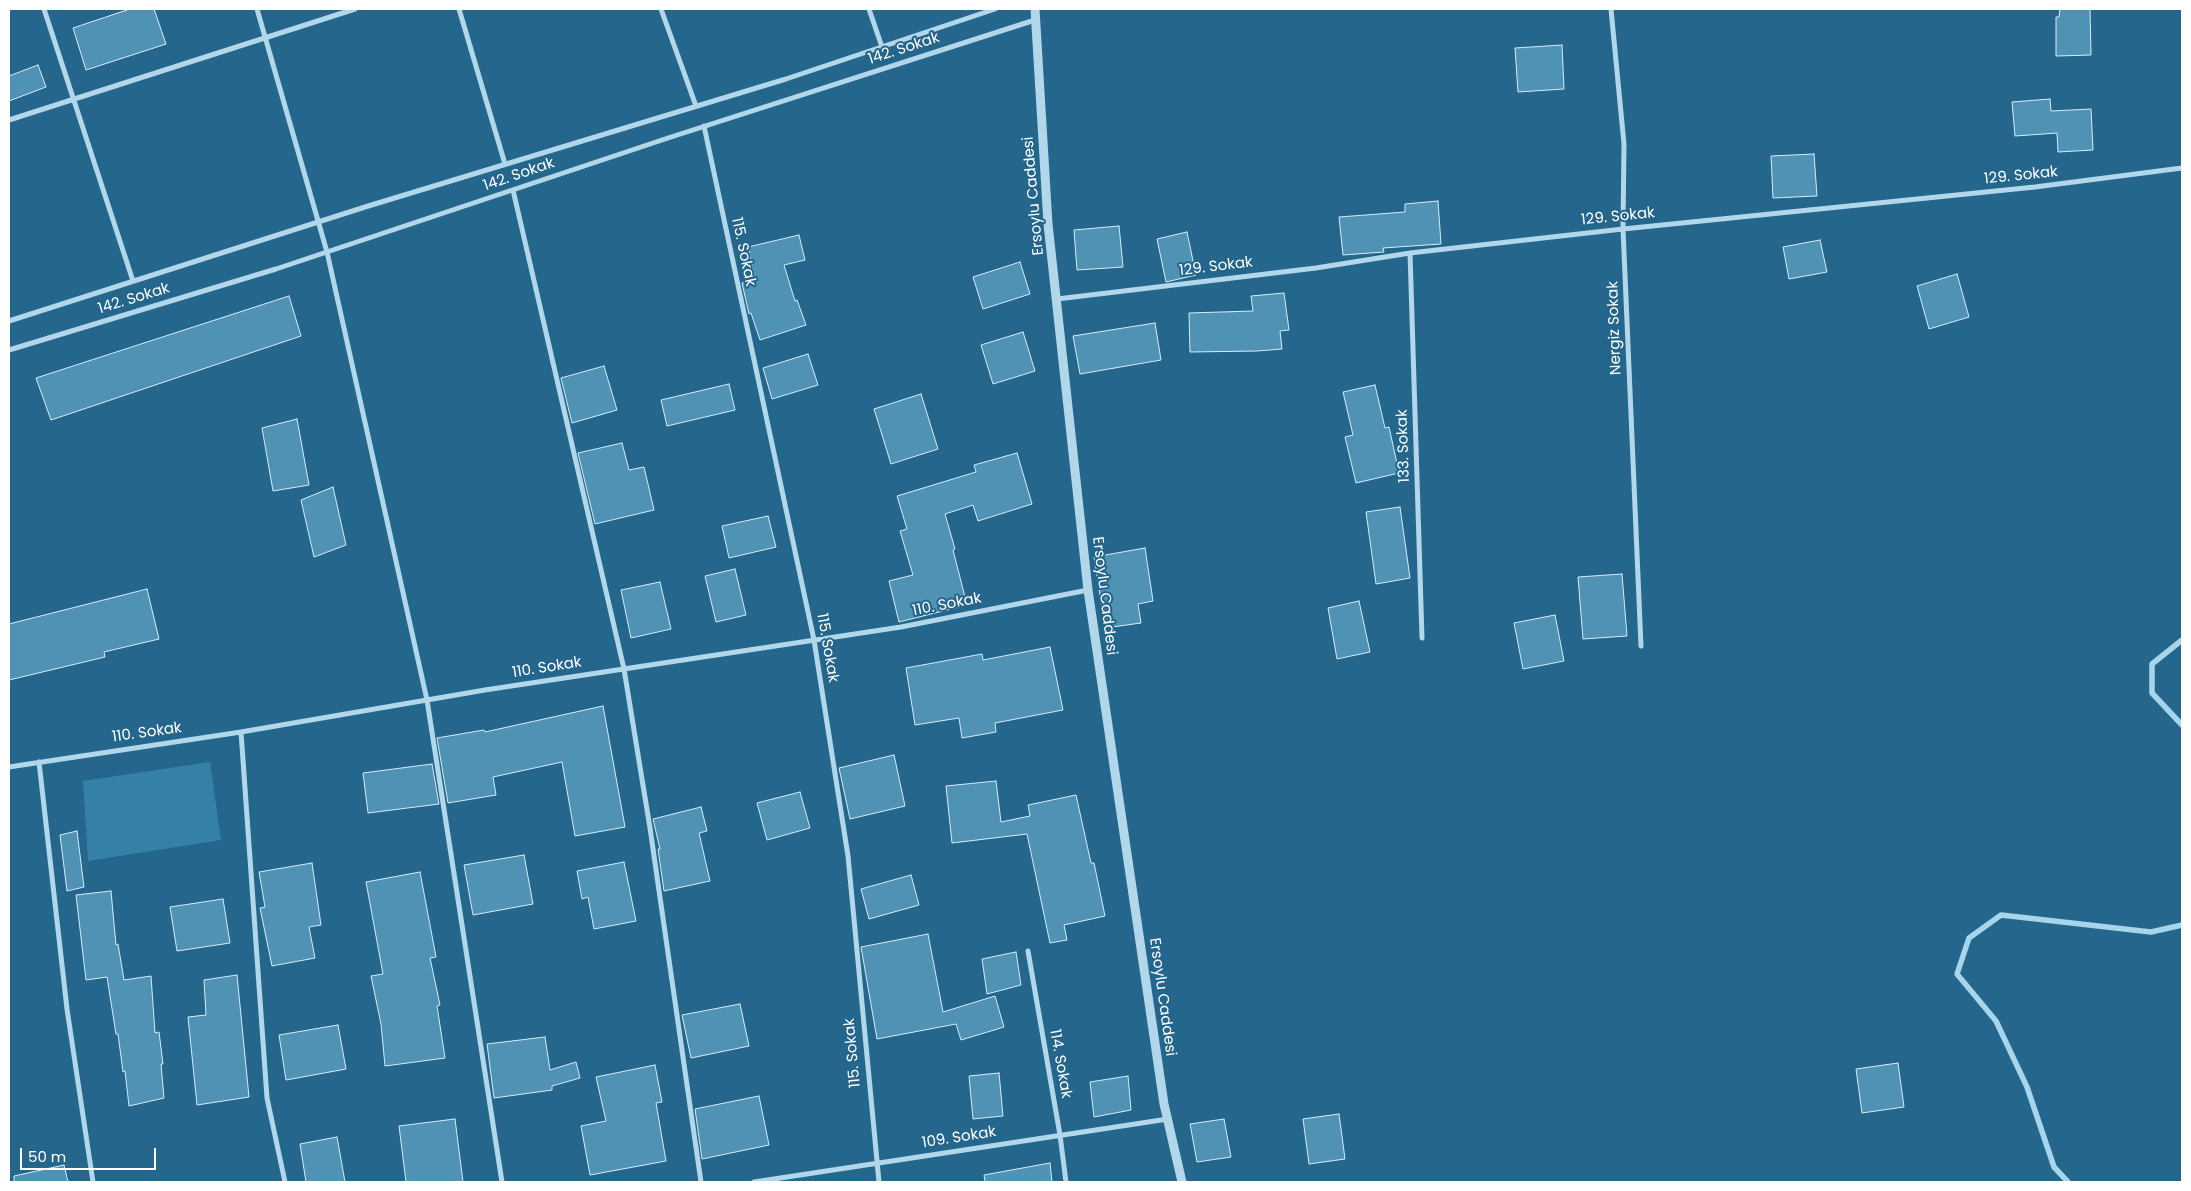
<!DOCTYPE html>
<style>
body{margin:0}
#map{position:relative;width:2191px;height:1191px;overflow:hidden;background:#24668c;font-family:Poppins,sans-serif}
canvas{display:block}
.frame{position:absolute;inset:0;border:10px solid #fff;pointer-events:none}
.scale{position:absolute;left:20px;top:1148px;width:136px;height:22px;box-sizing:border-box;border:2px solid #fff;border-top:0;padding-left:6px;font-size:15px;line-height:18px;white-space:nowrap;color:#fff;-webkit-text-stroke:4px #24668c;paint-order:stroke}
</style>
<div id="map">
<canvas width="2191" height="1191"></canvas>
<div class="frame"></div>
<div class="scale">50 m</div>
</div>
<script>
const g = document.querySelector('canvas').getContext('2d');
g.lineJoin = 'round';
function fill(path, color) { g.fillStyle = color; g.fill(path, 'evenodd'); }
const shape = rows => new Path2D(rows.map(r => 'M' + r).join(''));
function stroke(path, color, width, dash) { g.strokeStyle = color; g.lineWidth = width; g.lineCap = dash ? 'butt' : 'round'; g.setLineDash(dash || []); g.stroke(path); }
function write(font, color, halo, rows, align = 'center') {
  g.font = font + ' Poppins,sans-serif'; g.lineWidth = 4; g.setLineDash([]); g.textBaseline = 'middle'; g.strokeStyle = halo; g.fillStyle = color; for (const [text, x, y, turn = 0] of rows) {
    g.save(); g.translate(x, y); g.rotate((+turn || 0) * Math.PI / 180); g.textAlign = isNaN(turn) ? turn : align; if (halo) g.strokeText(text, 0, 0); g.fillText(text, 0, 0); g.restore();
  }
}
fill(shape([
 [210,762,221,840,88,861,83,781]
]), '#3580a6');
stroke(shape([
 [2182,640,2152,664,2152,693,2182,725],
 [2068,1182,2054,1167,2027,1087,1996,1021,1957,974,1969,938,2001,915,2151,932,2182,925]
]), '#a7d5eb', 5.5);
const building = shape([
 [130,9,154,9,166,44,86,70,73,28,130,9],
 [2060,9,2090,9,2091,55,2056,56,2056,17,2059,17,2060,9],
 [1562,45,1564,89,1518,92,1515,48,1562,45],
 [38,65,46,87,9,101,9,76,38,65],
 [2050,99,2051,111,2091,109,2093,150,2058,152,2057,133,2015,136,2012,102,2050,99],
 [1814,154,1817,196,1773,198,1771,156,1814,154],
 [1438,201,1441,244,1383,248,1384,252,1343,255,1339,217,1405,212,1405,204,1438,201],
 [1119,226,1123,267,1077,270,1074,230,1119,226],
 [1187,232,1196,275,1166,282,1157,239,1187,232],
 [799,235,805,260,784,265,795,301,797,300,806,325,760,340,751,313,749,314,742,283,755,279,748,247,799,235],
 [1820,240,1827,272,1789,279,1783,247,1820,240],
 [1020,262,1030,294,983,309,973,277,1020,262],
 [1957,274,1969,317,1929,329,1917,286,1957,274],
 [1284,293,1289,330,1280,331,1282,349,1257,351,1190,352,1189,313,1253,311,1251,296,1284,293],
 [289,296,301,336,51,420,36,378,289,296],
 [1155,323,1161,360,1080,374,1073,336,1155,323],
 [1023,332,1035,371,993,384,981,345,1023,332],
 [808,354,818,385,772,399,763,368,808,354],
 [604,366,617,410,572,423,561,378,604,366],
 [729,384,735,410,667,426,661,400,729,384],
 [1375,385,1385,428,1389,427,1399,473,1356,483,1345,437,1353,435,1343,392,1375,385],
 [921,394,938,449,891,464,874,409,921,394],
 [297,419,309,485,273,491,262,428,297,419],
 [622,443,629,470,644,467,654,510,595,524,578,453,622,443],
 [1017,453,1032,504,978,521,973,505,945,514,955,549,953,550,967,605,899,622,889,581,913,575,900,531,907,529,897,496,976,472,974,465,1017,453],
 [333,487,346,545,314,557,301,500,333,487],
 [1400,507,1410,578,1376,584,1366,512,1400,507],
 [768,516,776,547,729,558,722,526,768,516],
 [1145,548,1153,601,1138,604,1141,623,1105,628,1094,557,1145,548],
 [735,569,746,615,716,622,705,576,735,569],
 [1622,574,1627,636,1583,639,1578,577,1622,574],
 [660,582,671,629,631,638,621,590,660,582],
 [147,589,159,639,104,652,105,657,9,680,9,624,147,589],
 [1359,601,1370,652,1337,659,1328,608,1359,601],
 [1555,615,1564,661,1523,669,1514,623,1555,615],
 [1050,647,1063,710,995,723,996,732,962,738,959,718,915,725,906,668,982,654,983,660,1050,647],
 [603,706,625,827,575,836,562,762,493,777,496,795,448,803,437,738,484,730,485,732,603,706],
 [894,755,905,806,850,819,839,768,894,755],
 [432,764,439,804,368,813,363,773,432,764],
 [996,781,1001,822,1030,816,1028,805,1076,795,1091,863,1094,863,1105,916,1064,925,1067,940,1050,943,1027,834,952,843,946,786,996,781],
 [800,792,810,828,767,840,757,803,800,792],
 [701,807,707,831,699,833,710,881,664,891,658,849,660,849,653,819,701,807],
 [77,831,84,887,67,891,60,835,77,831],
 [524,855,533,904,473,915,464,865,524,855],
 [624,862,636,921,594,929,588,897,582,899,577,871,624,862],
 [312,863,321,925,309,927,315,958,272,966,260,908,265,907,259,872,312,863],
 [420,872,436,957,430,958,440,1005,437,1006,445,1058,385,1066,381,1024,371,976,383,974,366,882,420,872],
 [911,875,919,905,869,919,861,889,911,875],
 [111,891,116,945,118,944,124,980,151,976,155,1033,159,1032,163,1064,161,1064,164,1098,129,1106,125,1071,123,1072,118,1034,116,1034,107,977,86,980,76,895,111,891],
 [223,899,230,943,177,951,170,907,223,899],
 [928,934,943,1012,995,996,1004,1027,961,1040,956,1024,877,1039,861,947,928,934],
 [1016,952,1021,985,987,994,982,959,1016,952],
 [237,975,249,1097,197,1105,188,1017,206,1015,204,980,237,975],
 [740,1004,749,1046,691,1058,682,1015,740,1004],
 [338,1025,346,1069,286,1080,279,1035,338,1025],
 [545,1037,550,1070,576,1062,580,1078,552,1086,552,1090,494,1098,487,1044,545,1037],
 [1898,1063,1904,1107,1862,1113,1856,1069,1898,1063],
 [655,1065,662,1102,656,1103,666,1161,590,1175,581,1126,606,1121,596,1077,655,1065],
 [999,1073,1003,1116,973,1119,969,1076,999,1073],
 [1128,1076,1131,1110,1094,1117,1090,1082,1128,1076],
 [759,1096,769,1145,702,1159,695,1109,759,1096],
 [1339,1114,1345,1159,1309,1164,1303,1119,1339,1114],
 [455,1119,463,1182,406,1182,399,1126,455,1119],
 [1224,1119,1231,1157,1197,1162,1190,1124,1224,1119],
 [337,1137,345,1182,306,1182,300,1144,337,1137],
 [1050,1163,1052,1182,985,1182,984,1175,1050,1163],
 [64,1165,68,1182,14,1182,14,1176,64,1165]
]);
fill(building, '#5092b4');
stroke(building, '#d7edf8', 1);
stroke(shape([
 [44,9,133,281],
 [257,9,327,252,427,700,502,1182],
 [459,9,505,164],
 [661,9,696,106],
 [869,9,882,47],
 [1611,9,1624,144,1623,229,1641,646],
 [9,120,355,9],
 [704,126,814,640,848,856,879,1182],
 [513,190,624,669,650,828,701,1182],
 [1410,253,1422,638],
 [1057,299,1316,268,1410,253,1623,229,2035,187,2182,168],
 [9,321,365,207,786,79,995,9],
 [9,350,276,269,668,138,1035,20],
 [241,732,267,1098,285,1182],
 [39,762,67,1009,93,1182],
 [9,767,241,732,485,690,901,627,1088,590],
 [1028,951,1060,1135,1066,1182],
 [754,1182,1168,1119]
]), '#b2d7ea', 5);
stroke(shape([
 [1035,9,1048,224,1088,590,1164,1104,1182,1182]
]), '#b2d7ea', 9);
write('15px', '#fff', '#24668c', [
 ["142. Sokak",904,49,-18],
 ["142. Sokak",519,175,-19],
 ["129. Sokak",2021,176,-6],
 ["Ersoylu Caddesi",1034,196,-95],
 ["129. Sokak",1618,217,-6],
 ["115. Sokak",743,252,78],
 ["129. Sokak",1216,267,-7],
 ["142. Sokak",134,299,-17],
 ["Nergiz Sokak",1615,328,-92],
 ["133. Sokak",1404,446,-92],
 ["Ersoylu Caddesi",1104,596,83],
 ["110. Sokak",947,605,-11],
 ["115. Sokak",827,648,80],
 ["110. Sokak",547,668,-9],
 ["110. Sokak",147,733,-8],
 ["Ersoylu Caddesi",1162,997,82],
 ["115. Sokak",853,1053,-95],
 ["114. Sokak",1060,1064,80],
 ["109. Sokak",959,1138,-9]
]);
</script>
